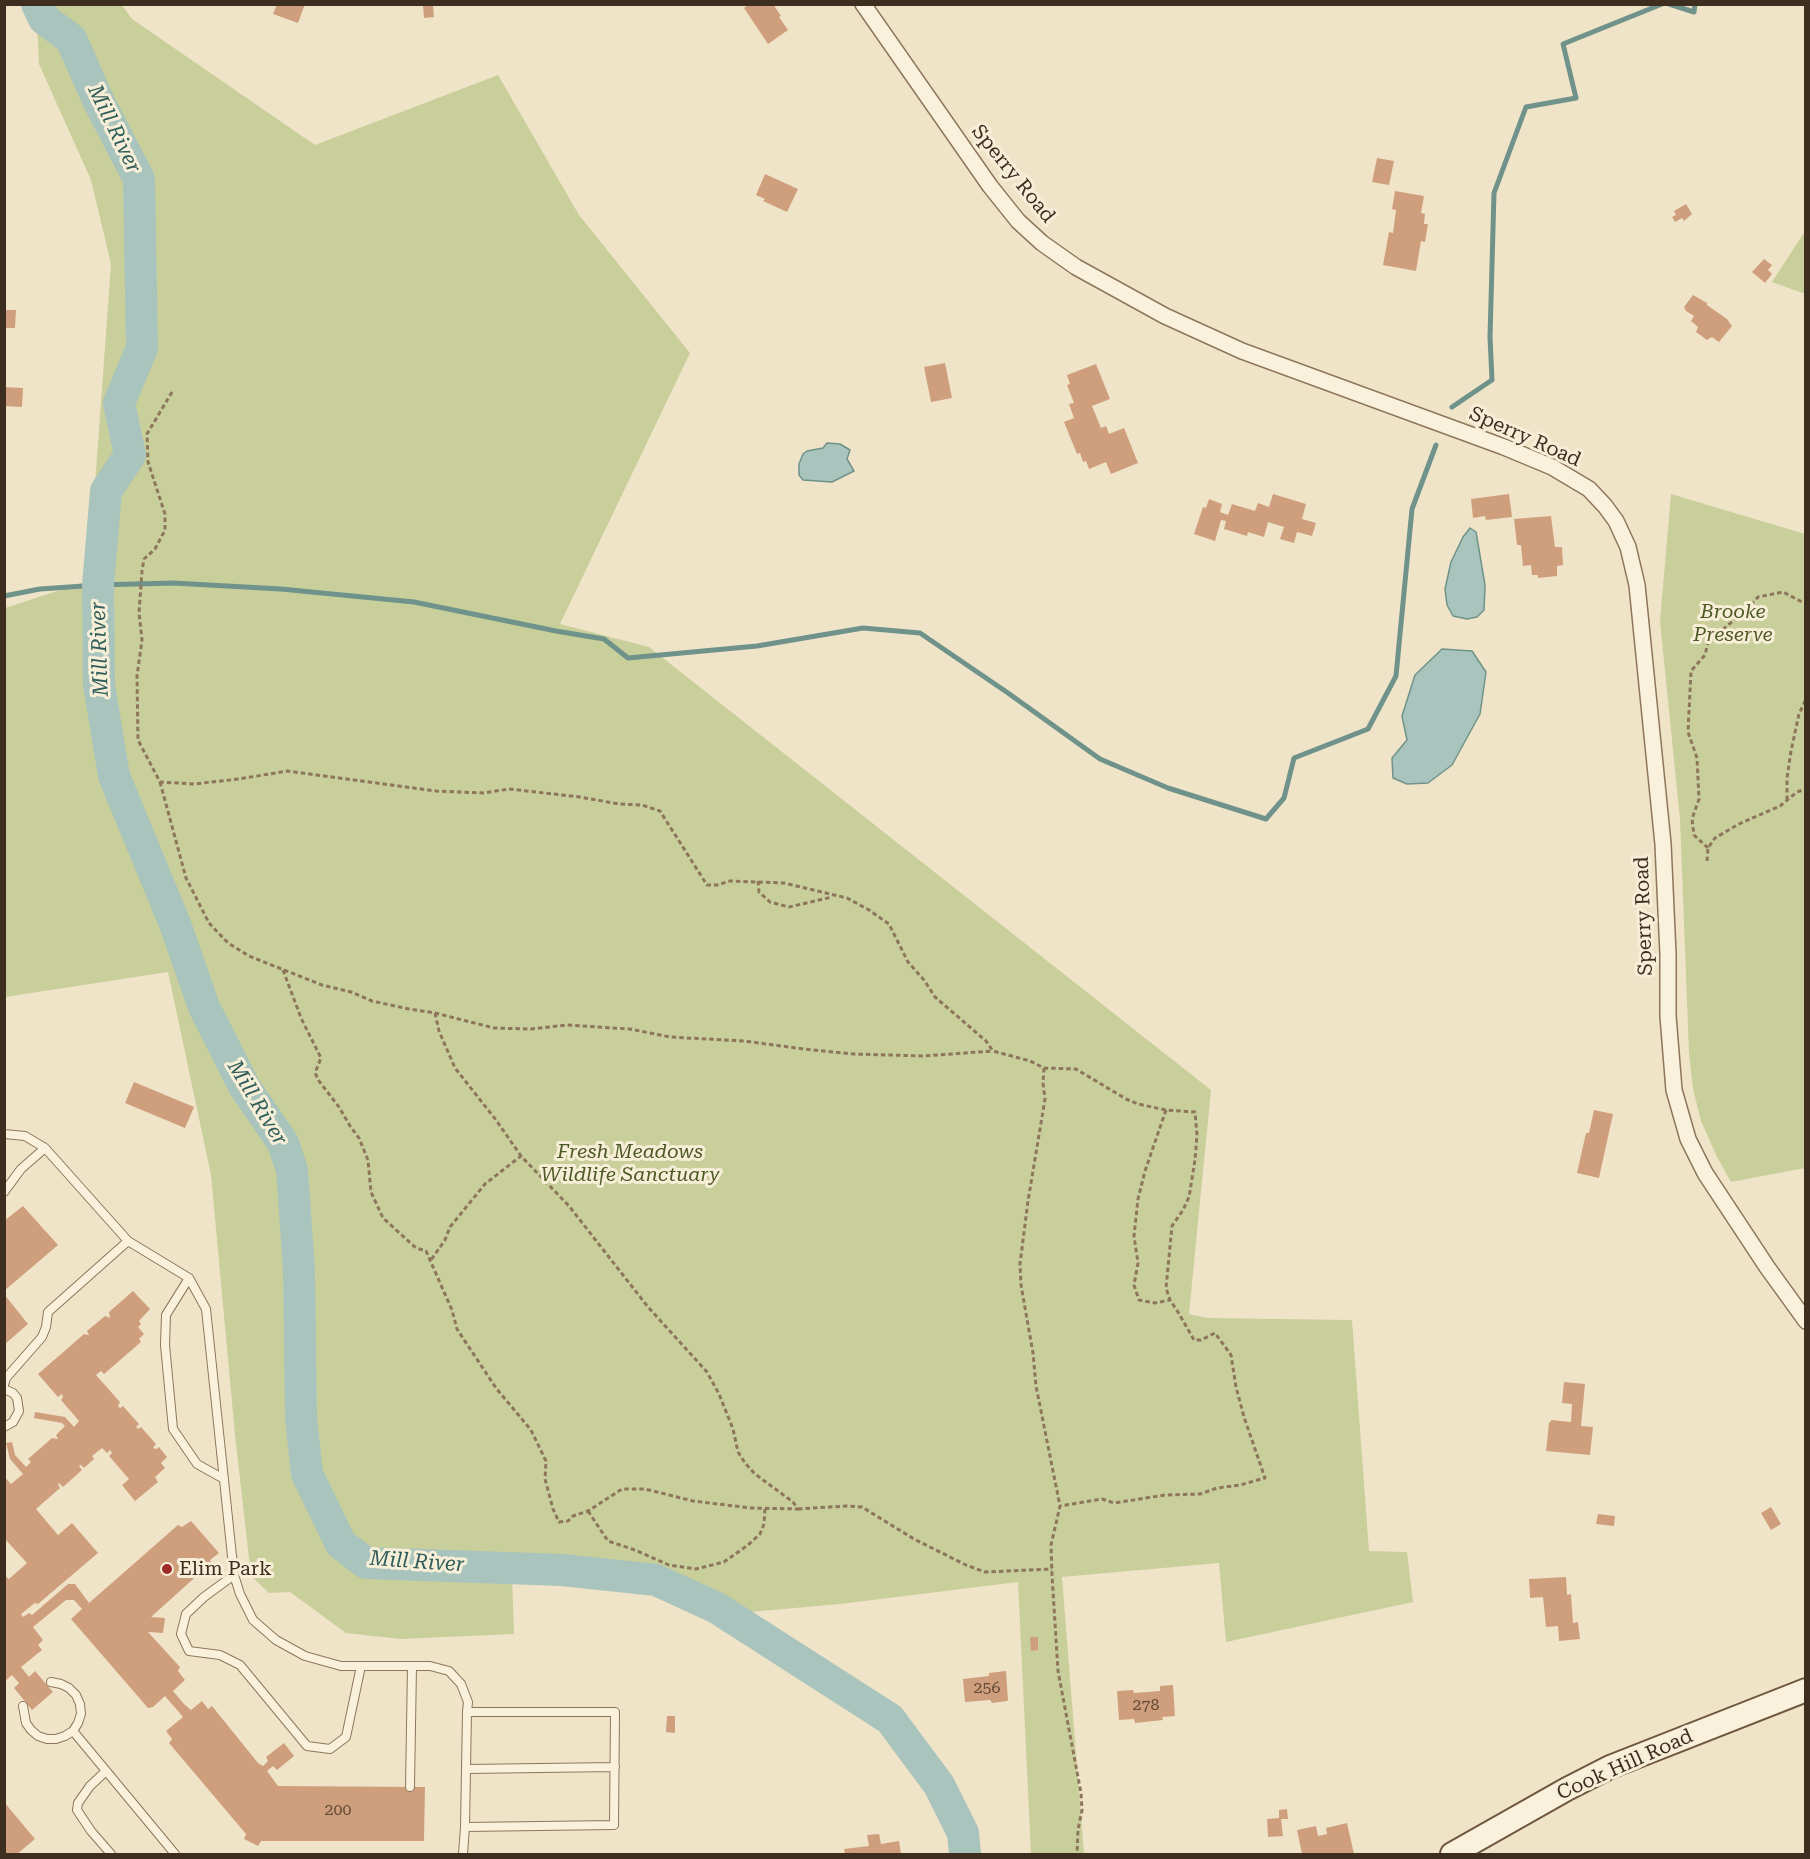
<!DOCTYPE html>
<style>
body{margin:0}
#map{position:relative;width:1810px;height:1859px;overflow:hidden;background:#f0e4c8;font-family:"Roboto Serif",serif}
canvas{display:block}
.frame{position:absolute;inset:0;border:6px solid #3d2e20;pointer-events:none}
</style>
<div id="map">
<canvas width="1810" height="1859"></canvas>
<div class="frame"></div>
</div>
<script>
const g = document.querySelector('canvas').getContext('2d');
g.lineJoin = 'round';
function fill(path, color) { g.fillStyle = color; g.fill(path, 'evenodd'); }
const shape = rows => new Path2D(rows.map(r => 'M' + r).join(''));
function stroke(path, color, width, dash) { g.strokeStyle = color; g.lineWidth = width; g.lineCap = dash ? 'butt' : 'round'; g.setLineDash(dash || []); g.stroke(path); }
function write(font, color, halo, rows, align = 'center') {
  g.font = font + ' "Roboto Serif",serif'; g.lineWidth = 6; g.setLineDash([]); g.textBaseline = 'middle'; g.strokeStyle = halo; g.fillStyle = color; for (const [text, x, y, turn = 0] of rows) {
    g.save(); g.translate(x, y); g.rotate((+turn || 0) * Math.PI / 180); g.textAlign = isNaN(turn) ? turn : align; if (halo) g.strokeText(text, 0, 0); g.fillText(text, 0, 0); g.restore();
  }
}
fill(shape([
 [36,5,122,5,132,19,315,145,498,75,579,215,690,353,560,624,649,647,1211,1090,1189,1314,1208,1318,1352,1320,1369,1551,1407,1552,1413,1602,1226,1642,1219,1563,1062,1577,1084,1854,1031,1854,1018,1582,840,1604,738,1613,704,1611,674,1599,618,1582,512,1574,514,1634,401,1639,346,1633,290,1592,269,1593,251,1576,235,1435,211,1175,168,972,5,997,5,608,88,581,111,264,91,180,39,64],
 [1805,231,1806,294,1805,294,1772,282],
 [1671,494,1805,534,1805,1168,1731,1182,1717,1157,1701,1121,1693,1089,1689,1053,1680,820,1660,621]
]), '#c9cf9b');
const water = shape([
 [827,443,840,444,850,450,847,459,854,471,832,482,803,480,799,475,799,464,803,454,807,451,823,448,827,443],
 [1470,528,1476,532,1485,585,1484,610,1477,617,1467,619,1453,616,1447,605,1445,589,1451,562,1463,537,1470,528],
 [1442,649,1472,651,1486,672,1480,714,1452,765,1428,783,1407,784,1393,778,1392,758,1407,740,1402,716,1415,675,1442,649]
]);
fill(water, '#a9c4bc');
stroke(water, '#6f938a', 1.5);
stroke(shape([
 [1669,4,1694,12,1695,4],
 [1452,407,1492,380,1490,337,1494,193,1526,107,1576,98,1563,44,1662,4],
 [4,596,40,589,98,585,173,583,281,589,414,602,556,631,604,639,628,658,757,646,863,628,920,633,1008,693,1100,759,1168,788,1266,819,1284,798,1294,758,1368,729,1396,676,1412,509,1436,445]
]), '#6f938a', 5);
stroke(shape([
 [37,4,44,19,71,39,98,100,139,179,142,348,119,403,130,455,106,491,98,585,99,685,114,776,175,924,204,1007,244,1086,283,1143,292,1170,299,1270,301,1418,307,1474,341,1544,366,1563,562,1570,656,1580,717,1608,890,1719,939,1785,963,1833,965,1854]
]), '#a9c4bc', 32);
fill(shape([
 [277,4,305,4,298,23,273,14],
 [749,4,773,4,781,16,779,17,788,30,768,44,744,8],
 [433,5,434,17,424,18,423,6],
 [1377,158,1394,161,1389,185,1372,182],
 [765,174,798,189,787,212,763,201,765,199,756,195],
 [1395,191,1424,196,1421,213,1425,214,1424,224,1428,224,1425,242,1421,241,1416,271,1383,265,1389,232,1393,233,1396,210,1392,209],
 [1686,204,1692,214,1684,221,1682,218,1675,222,1672,217,1676,215,1674,211],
 [1764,259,1772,265,1768,270,1772,274,1765,283,1752,272],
 [1693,295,1707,303,1707,305,1727,319,1732,326,1719,342,1712,337,1707,340,1696,332,1698,327,1691,321,1694,316,1686,311,1684,307],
 [4,310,16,310,15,328,4,328],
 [945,363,952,398,931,402,924,367],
 [1096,364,1110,399,1092,406,1101,428,1106,426,1109,434,1124,428,1138,463,1111,474,1106,462,1089,469,1086,461,1083,462,1080,453,1077,454,1064,422,1074,418,1069,404,1074,403,1067,385,1070,384,1067,375],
 [4,387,23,388,22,407,4,406],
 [1273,494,1306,504,1302,519,1316,523,1312,536,1297,532,1294,543,1280,539,1284,527,1268,522,1264,537,1248,532,1247,536,1224,529,1226,521,1221,520,1215,541,1194,534,1203,507,1206,508,1209,499,1222,504,1220,512,1228,515,1232,504,1255,511,1258,503,1269,507],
 [1509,494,1512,517,1486,520,1485,516,1473,518,1471,499],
 [1551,516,1555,547,1562,547,1563,565,1557,566,1557,576,1538,578,1538,575,1532,575,1531,565,1523,566,1521,545,1517,545,1514,519],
 [134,1082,194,1107,185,1128,125,1103],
 [1594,1110,1613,1114,1599,1178,1577,1173,1586,1133,1589,1133],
 [23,1206,58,1245,4,1291,4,1221],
 [133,1291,150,1309,139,1321,141,1324,138,1327,144,1334,139,1339,141,1342,104,1374,101,1371,96,1375,120,1402,118,1406,120,1408,123,1406,139,1424,136,1427,138,1429,141,1427,156,1444,153,1448,156,1449,159,1447,167,1457,161,1463,165,1468,155,1477,158,1482,135,1501,122,1485,129,1479,109,1456,112,1453,110,1450,107,1453,102,1448,92,1456,94,1459,84,1468,81,1465,79,1466,82,1470,63,1487,59,1483,58,1484,60,1488,36,1509,58,1535,72,1523,98,1553,38,1604,35,1603,21,1614,23,1617,29,1613,32,1615,68,1584,75,1584,89,1603,178,1525,182,1527,191,1521,219,1553,210,1560,211,1563,151,1617,165,1618,163,1633,148,1632,180,1667,178,1671,185,1680,173,1691,184,1704,191,1710,202,1701,208,1709,212,1706,258,1763,263,1766,268,1761,266,1757,284,1743,294,1756,277,1770,273,1766,267,1771,278,1786,425,1787,424,1841,261,1841,258,1846,244,1839,246,1834,169,1743,172,1739,166,1731,183,1717,165,1696,153,1707,148,1708,71,1619,82,1609,74,1600,66,1600,33,1627,43,1640,38,1645,42,1650,21,1667,29,1677,35,1671,53,1692,32,1710,14,1688,19,1683,12,1675,4,1682,4,1575,9,1579,27,1563,4,1538,4,1476,11,1484,23,1474,10,1459,6,1443,12,1442,15,1455,26,1467,31,1462,28,1459,52,1438,58,1439,56,1435,65,1426,62,1423,34,1418,35,1412,65,1417,74,1427,79,1421,61,1400,63,1397,62,1394,58,1397,38,1374,84,1334,89,1335,87,1331,105,1316,110,1318,109,1312],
 [4,1294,28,1324,4,1345],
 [1564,1382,1585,1384,1581,1426,1593,1427,1590,1455,1546,1451,1549,1423,1552,1420,1571,1422,1572,1404,1562,1403],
 [1771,1507,1781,1524,1771,1530,1761,1513],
 [1598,1514,1615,1516,1614,1526,1596,1524],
 [1566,1577,1567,1595,1571,1594,1573,1623,1578,1622,1580,1639,1559,1641,1558,1626,1546,1627,1543,1597,1530,1598,1529,1579],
 [1030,1637,1038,1637,1038,1650,1031,1651],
 [1006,1671,1008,1700,1007,1701,992,1703,990,1700,965,1702,963,1679,989,1676,989,1673],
 [1173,1685,1175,1716,1162,1717,1163,1720,1135,1723,1134,1719,1119,1720,1117,1691,1133,1690,1134,1693,1160,1691,1160,1686],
 [667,1716,675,1716,675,1733,666,1732],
 [4,1802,35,1839,17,1854,4,1854],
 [1287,1809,1288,1819,1281,1819,1283,1836,1268,1837,1267,1819,1279,1818,1279,1810],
 [1347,1823,1354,1854,1302,1854,1297,1830,1316,1826,1318,1836,1327,1834,1326,1828],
 [879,1834,881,1844,899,1841,901,1854,845,1854,844,1849,869,1846,867,1835]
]), '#cf9f7d');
const lane = shape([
 [4,1134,25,1136,45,1148,128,1241,48,1312,46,1327,42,1337,6,1378,4,1385],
 [4,1192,21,1169,45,1148],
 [128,1241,189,1278,206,1309,234,1575,240,1594,253,1620,276,1640,305,1656,341,1666,430,1666,449,1671,461,1684,468,1702,467,1712,615,1712,614,1825,465,1827,467,1712],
 [189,1278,166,1315,165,1345,173,1429,197,1464,224,1479],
 [4,1389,13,1393,17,1398,19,1411,13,1422,4,1427],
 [234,1575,204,1597,186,1614,181,1634,189,1651,220,1655,240,1665,307,1746,330,1749,346,1737,361,1666],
 [23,1706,26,1723,31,1730,38,1736,47,1739,56,1739,65,1736,73,1731,78,1723,81,1714,80,1704,76,1695,69,1688,61,1684,51,1682],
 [73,1731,175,1854],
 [466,1769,615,1767],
 [106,1771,90,1786,78,1803,77,1810,91,1831,111,1854],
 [410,1787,412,1666],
 [463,1854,465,1827]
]);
const street = shape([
 [863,4,990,186,1018,221,1042,243,1076,267,1165,316,1242,351,1504,447,1552,467,1589,489,1605,506,1616,521,1628,547,1637,585,1663,844,1668,954,1668,1016,1674,1090,1688,1139,1705,1173,1767,1267,1806,1321]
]);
const secondary = shape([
 [1452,1854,1567,1789,1610,1767,1806,1690]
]);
stroke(lane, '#8d765c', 10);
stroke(street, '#8d765c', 18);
stroke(secondary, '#6f573f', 26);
stroke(shape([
 [172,392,147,434,148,462,165,514,165,530,155,549,144,559,142,571,139,613,142,640,137,676,138,740,160,782,194,784,239,779,287,771,436,791,483,793,509,789,580,797,619,804,642,805,660,811,707,885,717,885,730,881,784,883,847,898,869,910,889,924,908,962,924,980,935,997,986,1041,993,1051,1030,1061,1044,1068,1076,1069,1126,1099,1138,1104,1166,1110,1195,1112,1197,1135,1195,1160,1189,1197,1183,1210,1172,1226,1166,1288,1170,1300,1178,1312,1194,1340,1201,1340,1215,1333,1231,1355,1236,1387,1244,1417,1265,1478,1240,1485,1217,1488,1200,1494,1165,1495,1114,1503,1102,1499,1060,1506],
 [160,782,186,878,209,923,228,943,249,956,322,985,351,992,372,1001,409,1009,435,1013,494,1028,531,1029,567,1025,630,1029,670,1037,744,1041,804,1049,854,1054,924,1056,993,1051],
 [1787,800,1787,778,1791,751,1799,714,1806,699],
 [1708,848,1694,835,1692,819,1699,799,1697,758,1688,732,1691,671,1705,655,1708,642,1746,610,1758,597,1783,592,1802,602,1806,602],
 [1707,861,1708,848,1715,838,1739,824,1780,806,1797,792,1806,789],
 [758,881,759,892,770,902,789,907,832,897],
 [283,970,301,1018,321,1058,315,1073,319,1081,339,1107,350,1126,359,1138,368,1160,371,1192,383,1218,416,1248,426,1251,452,1310,457,1329,496,1388,531,1430,546,1461,545,1479,553,1509,559,1522,568,1521,573,1516,588,1511,622,1489,645,1489,693,1501,751,1508,798,1509,793,1502,755,1474,745,1463,738,1452,733,1429,719,1394,707,1372,648,1307,569,1206,521,1156,485,1184,450,1227,445,1240,431,1260],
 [435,1013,439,1031,455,1068,496,1120,521,1156],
 [1044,1068,1043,1083,1045,1099,1028,1201,1020,1264,1021,1285,1033,1353,1036,1386,1060,1506,1051,1545,1052,1575,1058,1671,1081,1793,1082,1810,1078,1830,1077,1854],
 [1166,1110,1145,1171,1138,1199,1134,1236,1138,1263,1134,1285,1139,1300,1155,1303,1170,1300],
 [798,1509,846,1506,862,1507,914,1539,966,1565,985,1572,1052,1569],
 [588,1511,608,1541,635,1550,669,1565,696,1569,724,1562,748,1545,760,1534,764,1524,765,1509]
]), '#8d765c', 3, [4.5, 3]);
stroke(lane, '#faf1dc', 8);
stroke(street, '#faf1dc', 15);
stroke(secondary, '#faf1dc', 22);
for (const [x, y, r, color] of [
 [167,1569,6,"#9e2a2b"]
]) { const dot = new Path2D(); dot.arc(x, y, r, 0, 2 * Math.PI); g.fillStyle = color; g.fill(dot); stroke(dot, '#f7eed8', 2); }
write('16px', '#624a37', null, [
 ["256",987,1688],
 ["278",1146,1705],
 ["200",338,1810]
]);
write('20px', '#3d2e20', '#f7eed8', [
 ["Sperry Road",1013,174,51],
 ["Sperry Road",1525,437,24],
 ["Sperry Road",1644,916,-92],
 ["Cook Hill Road",1625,1765,-24]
]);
write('italic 20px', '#4d5a26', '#f7eed8', [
 ["Brooke",1733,612],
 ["Preserve",1733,635],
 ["Fresh Meadows",630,1152],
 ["Wildlife Sanctuary",630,1175]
]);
write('20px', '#3d2e20', '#f7eed8', [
 ["Elim Park",179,1569]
], 'left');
write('italic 21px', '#2f5d5a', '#f7eed8', [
 ["Mill River",114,129,64],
 ["Mill River",100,649,-92],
 ["Mill River",257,1103,59],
 ["Mill River",417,1562,4]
]);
</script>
